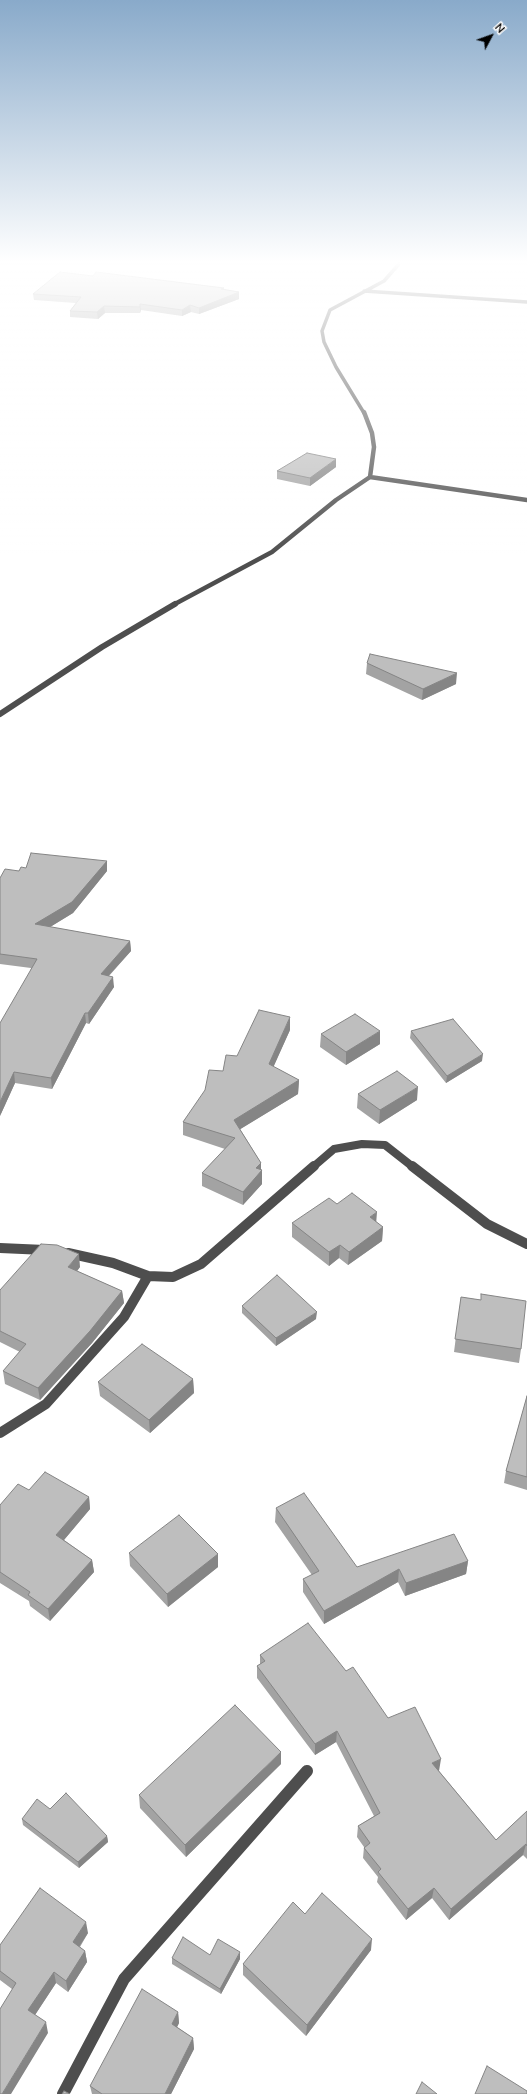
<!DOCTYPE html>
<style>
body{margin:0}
#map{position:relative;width:527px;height:2094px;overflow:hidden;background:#fff;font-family:Mulish,sans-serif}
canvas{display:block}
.north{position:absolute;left:471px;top:16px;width:40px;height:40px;-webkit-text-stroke:3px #fff;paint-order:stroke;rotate:49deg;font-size:11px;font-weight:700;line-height:16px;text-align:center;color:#000}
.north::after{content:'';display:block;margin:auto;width:14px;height:18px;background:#000;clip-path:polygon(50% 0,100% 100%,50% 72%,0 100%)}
</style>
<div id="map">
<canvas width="527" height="2094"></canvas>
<div class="north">N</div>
</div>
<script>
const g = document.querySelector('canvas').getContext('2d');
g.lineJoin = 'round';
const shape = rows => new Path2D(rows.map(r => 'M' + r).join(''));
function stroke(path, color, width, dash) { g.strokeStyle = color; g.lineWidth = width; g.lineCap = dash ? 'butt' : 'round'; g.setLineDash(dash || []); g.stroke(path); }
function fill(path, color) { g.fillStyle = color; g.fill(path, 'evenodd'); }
stroke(shape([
 [364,291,527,302],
 [364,413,336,367,324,342,322,331,330,310,384,281,399,264]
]), '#4e4e4e', 3.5);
stroke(shape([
 [364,412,372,433,374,447,370,477],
 [173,605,272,552,336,500,370,477,527,500]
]), '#4e4e4e', 4.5);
stroke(shape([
 [0,714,102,647,175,604]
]), '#4e4e4e', 6);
stroke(shape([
 [313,1167,334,1149,362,1144,385,1145,413,1167]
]), '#4e4e4e', 8);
stroke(shape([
 [412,1166,487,1224,527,1244],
 [0,1248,45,1250],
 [68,1253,113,1263,148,1276,173,1277,201,1264,314,1166],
 [0,1433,46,1404,124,1317,148,1276]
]), '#4e4e4e', 10);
stroke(shape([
 [63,2094,124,1979,307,1771]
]), '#4e4e4e', 12);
fill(shape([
 [224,289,239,292,239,299,199,314,191,312,182,316,141,310,140,313,105,313,98,319,70,317,70,311,76,303,34,300,33,294],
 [336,467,310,486,277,479,277,471],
 [367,663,456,684,422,700,366,674],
 [107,861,107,871,73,913,50,927,130,941,131,951,109,976,114,987,89,1024,86,1023,52,1089,15,1083,0,1116,31,968,0,964,0,878,26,868],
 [290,1030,273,1067,299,1080,298,1094,240,1129,261,1163,261,1170,262,1170,262,1184,243,1205,202,1186,202,1173,225,1149,183,1135,183,1122,223,1071,237,1056],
 [411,1031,482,1061,446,1083,410,1038],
 [321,1034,380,1044,346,1065,320,1047],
 [358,1094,417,1100,379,1124,357,1108],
 [337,1204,376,1222,383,1227,382,1241,348,1265,339,1258,329,1266,292,1237,292,1223],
 [80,1267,77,1271,122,1291,124,1303,92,1343,40,1400,5,1384,3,1371,20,1352,0,1342,0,1290],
 [481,1294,521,1349,519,1363,454,1352,461,1297,481,1300],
 [242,1306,316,1319,276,1346,242,1313],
 [193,1379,194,1393,150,1433,100,1396,98,1382],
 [527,1396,527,1490,504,1483,506,1471],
 [29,1490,89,1497,90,1509,64,1540,92,1560,94,1572,50,1621,30,1606,29,1601,0,1583,0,1505],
 [276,1508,357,1567,468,1561,466,1574,405,1596,398,1582,324,1624,303,1592,303,1579,312,1575,275,1522],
 [129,1553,218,1554,218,1567,168,1607,130,1566],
 [260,1655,346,1671,388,1718,439,1771,496,1840,527,1811,527,1859,523,1855,449,1920,432,1898,406,1920,377,1882,378,1877,363,1858,364,1847,357,1837,358,1826,374,1816,336,1742,315,1755,257,1678,257,1666,260,1664],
 [281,1764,186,1857,140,1808,139,1795],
 [50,1809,107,1836,108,1842,79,1868,23,1825,22,1819],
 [305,1914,371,1950,306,2036,243,1975,243,1964],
 [88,1933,80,1947,85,1951,87,1962,68,1992,56,1983,35,2015,48,2033,12,1989,0,1980,0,1945],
 [210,1955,240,1959,221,1994,172,1964,172,1958],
 [178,2012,179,2023,177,2027,193,2038,194,2049,171,2094,92,2094,90,2086]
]), '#a3a3a3');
fill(shape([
 [239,292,239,299,199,314,199,308],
 [140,304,141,310,140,313],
 [190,305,191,312,182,316,182,310],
 [104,306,105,313,98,319,97,312],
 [336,459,336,467,310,486,310,478],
 [457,673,456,684,422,700,423,689],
 [107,861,107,871,73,913,37,935,35,924],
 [130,941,131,951,101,984,101,974],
 [113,977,114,987,89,1024,88,1013],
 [85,1013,86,1023,52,1089,51,1078],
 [290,1017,290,1030,269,1077,269,1064],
 [380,1031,380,1044,346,1065,346,1052],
 [483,1054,482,1061,446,1083,447,1076],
 [14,1072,15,1083,0,1116,0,1102],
 [299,1080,298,1094,234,1133,234,1120],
 [418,1087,417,1100,379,1124,380,1110],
 [261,1163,261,1172,262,1170,262,1184,243,1205,243,1192,256,1168],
 [377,1212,376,1225,370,1217],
 [383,1227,382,1241,348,1265,349,1252],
 [340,1245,339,1258,329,1266,329,1252],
 [79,1254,80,1267,70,1280,68,1267],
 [122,1291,124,1303,92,1343,40,1400,38,1388],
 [317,1312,316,1319,276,1346,276,1338],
 [193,1379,194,1393,150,1433,149,1420],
 [89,1497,90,1509,58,1547,56,1535],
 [218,1554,218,1567,168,1607,167,1594],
 [92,1560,94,1572,50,1621,48,1609],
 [468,1561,466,1574,405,1596,406,1583],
 [399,1569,398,1582,324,1624,324,1611],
 [337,1731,336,1742,315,1755,315,1744],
 [281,1752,281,1764,186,1857,185,1845],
 [441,1759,439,1771,431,1774,432,1763],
 [107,1836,108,1842,79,1868,78,1862],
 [526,1844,523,1855,449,1920,451,1909],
 [434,1888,432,1898,406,1920,408,1909],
 [86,1922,88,1933,75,1953,73,1942],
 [372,1939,371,1950,306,2036,307,2025],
 [85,1951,87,1962,68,1992,66,1981],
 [240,1952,240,1959,221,1994,220,1989],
 [54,1972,56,1983,31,2021,28,2010],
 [178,2012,179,2023,173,2035,172,2024],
 [46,2022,48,2033,11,2094,2,2094],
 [193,2038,194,2049,171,2094,165,2094]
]), '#858585');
const building = shape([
 [60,272,93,276,96,272,224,288,221,289,239,292,199,308,190,305,182,310,140,304,140,307,104,306,97,312,70,311,81,297,33,294,60,272],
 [307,453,336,459,310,478,277,471,307,453],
 [370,654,457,673,423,689,367,663,370,654],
 [31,853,107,861,72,902,35,924,130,941,101,974,113,977,88,1013,85,1013,51,1078,14,1072,0,1102,0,1023,37,959,0,954,0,878,5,869,19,871,21,867,26,868,31,853],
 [259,1010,290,1017,269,1064,299,1080,234,1120,261,1163,256,1168,262,1170,243,1192,202,1173,235,1138,183,1122,205,1090,209,1070,223,1071,226,1055,237,1056,259,1010],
 [355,1014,380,1031,346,1052,321,1034,355,1014],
 [453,1019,483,1054,447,1076,411,1031,453,1019],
 [397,1071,418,1087,380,1110,358,1094,397,1071],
 [352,1193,377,1212,370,1217,383,1227,349,1252,340,1245,329,1252,292,1223,329,1198,337,1204,352,1193],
 [41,1244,57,1245,79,1254,68,1267,122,1291,90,1331,38,1388,3,1371,26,1344,0,1331,0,1290,41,1244],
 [277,1275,317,1312,276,1338,242,1306,277,1275],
 [481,1294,526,1301,521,1349,455,1339,461,1297,481,1300,481,1294],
 [142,1344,193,1379,149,1420,98,1382,142,1344],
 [527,1396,527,1477,506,1471,527,1396],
 [45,1472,89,1497,56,1535,92,1560,48,1609,28,1595,30,1592,0,1572,0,1505,18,1484,29,1490,45,1472],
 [304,1493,357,1567,454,1534,468,1561,406,1583,399,1569,324,1611,303,1579,319,1571,276,1508,304,1493],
 [179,1515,218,1554,167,1594,129,1553,179,1515],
 [308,1623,346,1671,353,1667,388,1718,415,1707,441,1759,432,1763,496,1840,527,1811,527,1846,526,1844,451,1909,434,1888,408,1909,378,1872,381,1869,364,1848,370,1843,358,1826,380,1813,337,1731,315,1744,257,1666,265,1661,260,1655,308,1623],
 [235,1705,281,1752,185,1845,139,1795,235,1705],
 [66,1793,107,1836,78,1862,22,1819,37,1799,50,1809,66,1793],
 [40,1888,86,1922,73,1942,85,1951,66,1981,54,1972,28,2010,46,2022,2,2094,0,2094,0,2009,16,1983,0,1971,0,1945,40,1888],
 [322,1893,372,1939,307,2025,243,1964,293,1902,305,1914,322,1893],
 [183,1937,210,1955,218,1939,240,1952,220,1989,172,1958,183,1937],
 [142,1989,178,2012,172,2024,193,2038,165,2094,102,2094,90,2086,142,1989],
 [487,2066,527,2091,527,2094,475,2094,487,2066],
 [422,2082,437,2094,416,2094,422,2082],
 [64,2091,70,2094,62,2094,64,2091]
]);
fill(building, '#bebebe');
stroke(building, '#858585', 1);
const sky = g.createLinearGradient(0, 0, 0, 557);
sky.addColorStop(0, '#89aaca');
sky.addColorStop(0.47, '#fff');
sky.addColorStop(1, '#ffffff00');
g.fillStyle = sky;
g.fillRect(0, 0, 527, 557);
</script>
